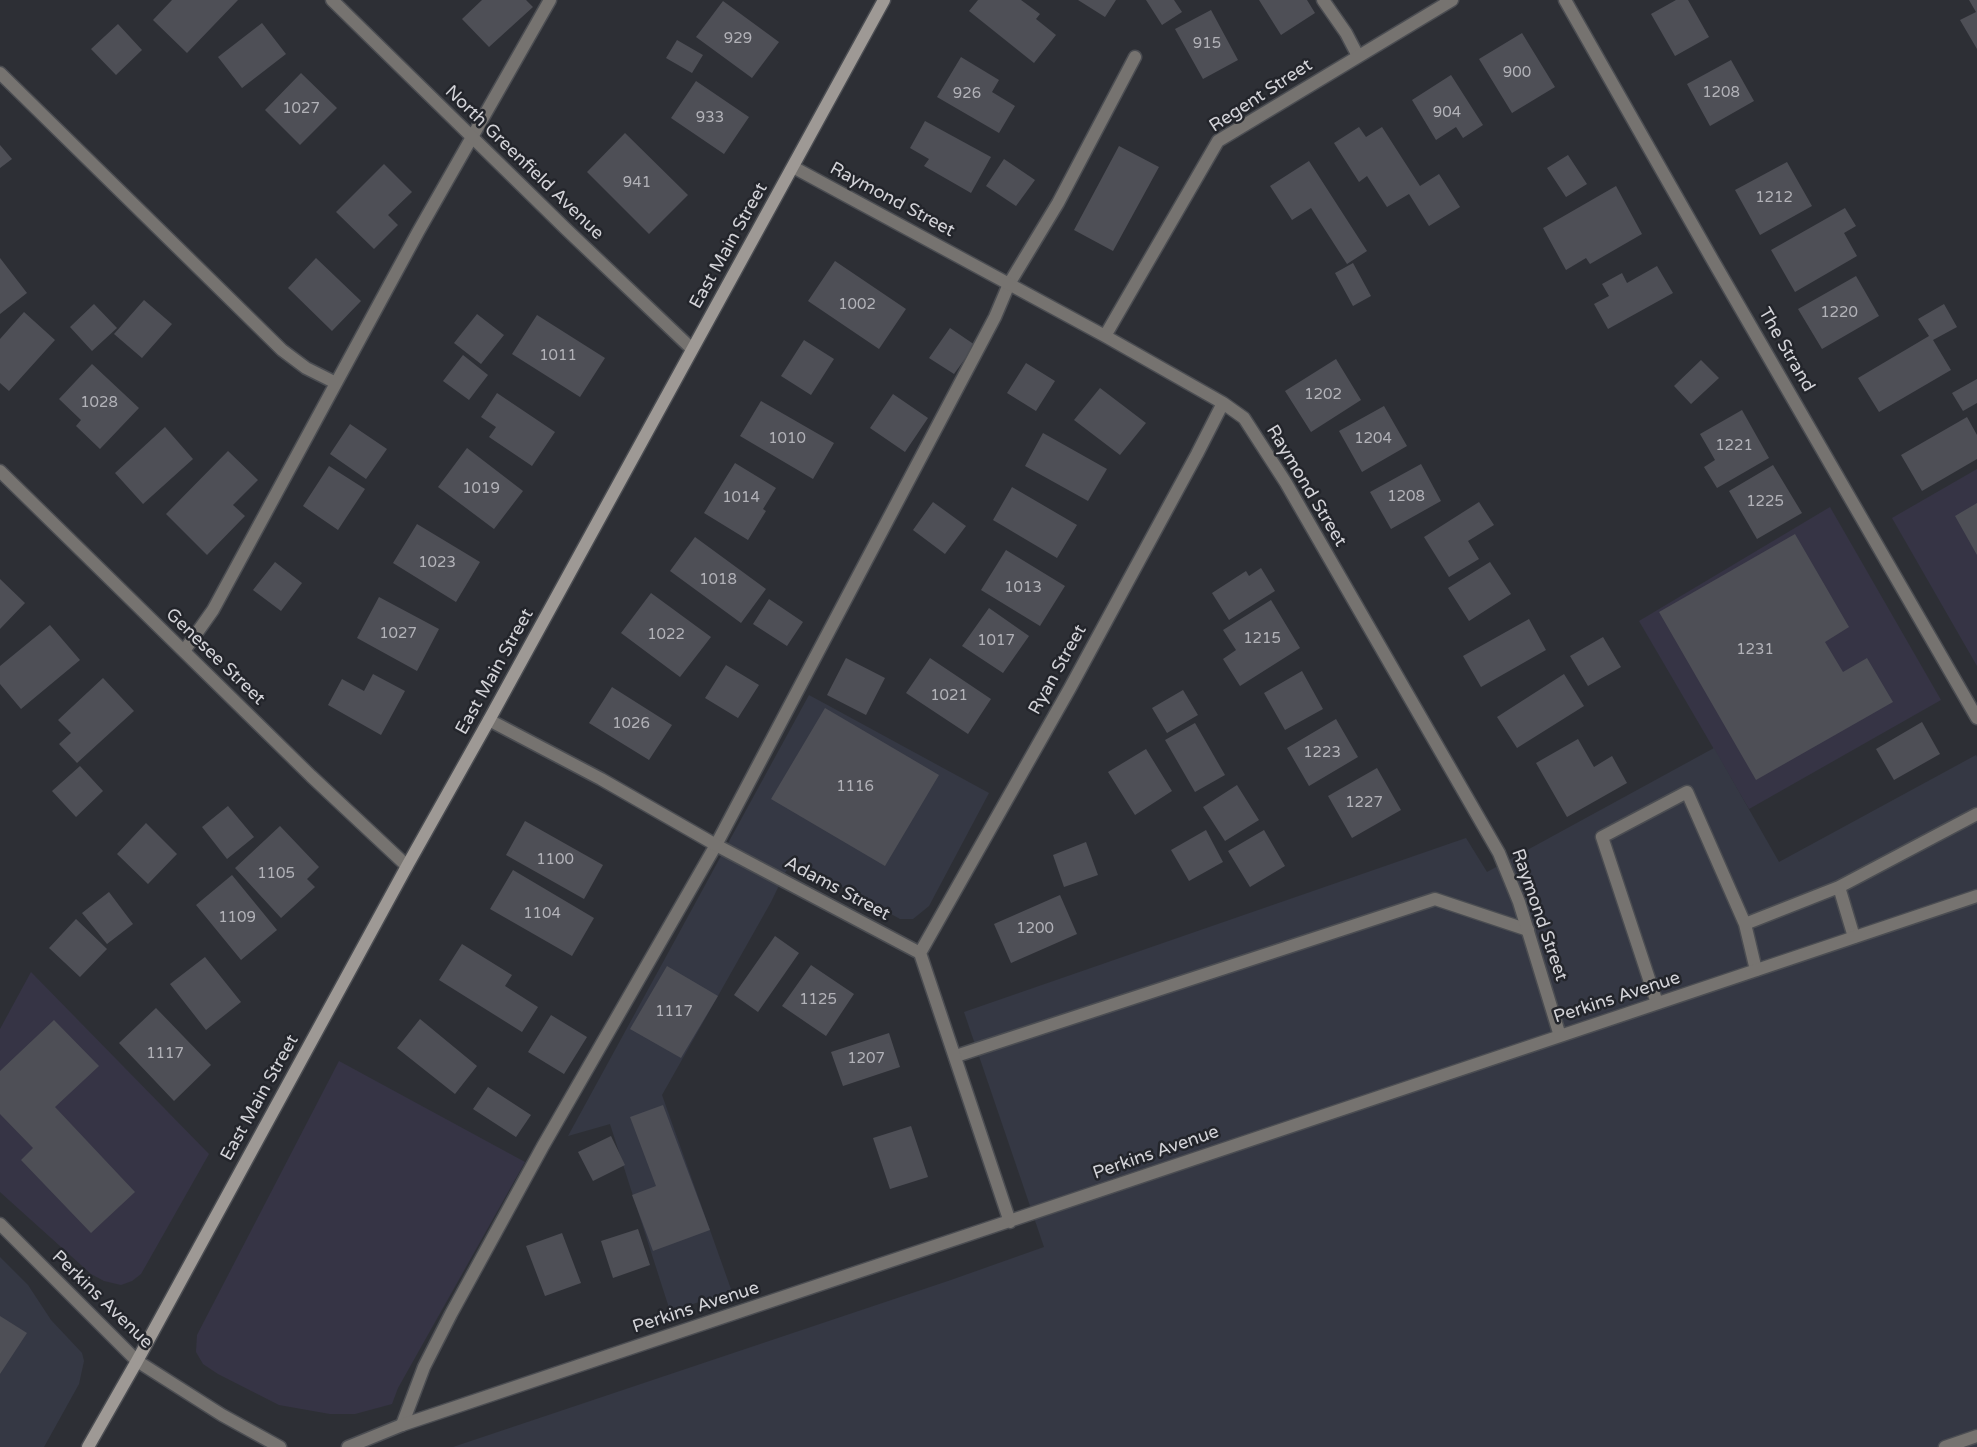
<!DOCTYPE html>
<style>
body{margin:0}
canvas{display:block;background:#2d2f35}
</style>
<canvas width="1977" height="1447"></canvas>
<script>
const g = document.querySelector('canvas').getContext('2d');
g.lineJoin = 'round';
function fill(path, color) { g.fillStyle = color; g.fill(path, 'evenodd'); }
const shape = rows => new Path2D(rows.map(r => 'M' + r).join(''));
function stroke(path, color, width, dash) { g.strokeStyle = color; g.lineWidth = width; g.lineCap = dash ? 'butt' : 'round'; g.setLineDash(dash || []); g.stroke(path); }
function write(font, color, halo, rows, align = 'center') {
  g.font = font + ' "Varela Round",sans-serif'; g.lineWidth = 5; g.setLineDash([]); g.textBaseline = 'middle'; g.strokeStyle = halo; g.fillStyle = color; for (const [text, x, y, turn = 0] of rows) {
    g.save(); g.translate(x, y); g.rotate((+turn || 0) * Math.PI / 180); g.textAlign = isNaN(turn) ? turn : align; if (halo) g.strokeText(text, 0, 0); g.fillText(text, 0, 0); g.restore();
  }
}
fill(shape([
 [1977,469,1977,666,1892,518],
 [1830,507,1941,700,1749,809,1639,621],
 [31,972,209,1154,141,1274,132,1281,121,1285,104,1281,91,1274,0,1192,0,1029],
 [339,1061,525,1162,398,1388,392,1404,355,1414,330,1414,279,1405,218,1374,203,1364,196,1352,197,1335]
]), '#363445');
fill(shape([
 [809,695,989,793,929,906,913,919,900,919,792,859,771,902,662,1095,732,1292,670,1311,610,1124,568,1136],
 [1714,748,1779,862,1976,755,1977,757,1977,1447,453,1447,951,1280,1044,1247,964,1012,1466,838,1487,872],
 [0,1257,28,1285,51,1320,82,1353,84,1361,79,1384,44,1447,0,1447]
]), '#353844');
fill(shape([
 [172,0,238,0,187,53,153,20],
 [482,0,526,0,533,7,489,47,462,19],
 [978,0,1021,0,1040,14,1036,19,1056,35,1034,63,969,11],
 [1078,0,1116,0,1105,17],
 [1146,0,1174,0,1182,12,1162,25],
 [1259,0,1307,0,1315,13,1281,35],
 [1676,0,1688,0,1709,37,1675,56,1651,14],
 [1969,0,1977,0,1977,49,1960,20,1976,12],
 [723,1,779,42,752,78,696,37],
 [1211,10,1238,60,1203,79,1175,29],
 [262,23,286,54,242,88,218,57],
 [118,24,142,50,116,75,91,49],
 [1522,33,1555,87,1512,113,1479,59],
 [677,40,703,55,692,73,666,58],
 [961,57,999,80,992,92,1015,106,999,133,937,97],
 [1731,60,1754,101,1710,126,1687,84],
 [301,73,337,108,300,145,265,110],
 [1451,75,1483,125,1463,138,1456,127,1436,140,1412,100],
 [696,81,749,117,724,154,671,118],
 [925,121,991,157,971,193,924,166,929,159,910,148],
 [1359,127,1366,137,1382,127,1420,186,1439,174,1460,207,1429,226,1409,194,1387,207,1367,176,1359,182,1334,143],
 [625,133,688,195,649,234,587,172],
 [0,145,12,159,0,168],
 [1119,146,1159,167,1113,251,1074,230],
 [1568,155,1587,184,1566,197,1547,168],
 [1004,159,1035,180,1016,206,986,186],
 [1309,161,1367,251,1347,264,1311,208,1292,220,1270,186],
 [1787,162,1812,206,1760,235,1735,190],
 [384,164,412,192,388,215,398,225,374,249,336,212],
 [1616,186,1642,234,1590,264,1586,258,1566,270,1543,228],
 [1845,208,1856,226,1844,233,1857,256,1795,292,1771,250],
 [0,258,27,293,0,314],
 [316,258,361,301,332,331,288,288],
 [835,261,906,309,879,349,808,301],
 [1353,263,1371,296,1353,306,1335,273],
 [1657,266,1673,293,1608,329,1594,304,1609,296,1602,284,1622,273,1627,283],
 [1856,276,1879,316,1822,349,1798,309],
 [144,300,172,324,142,358,114,334],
 [94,304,117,328,92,351,70,327],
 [1944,304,1957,327,1933,340,1951,370,1879,412,1858,378,1929,336,1918,319],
 [24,312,55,340,9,391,0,383,0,339],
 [477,314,504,335,481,364,454,343],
 [537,315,605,358,580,397,512,354],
 [950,328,975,345,954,374,929,358],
 [804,340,834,359,811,395,781,376],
 [463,355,488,375,469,400,443,381],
 [1336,359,1361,400,1311,432,1285,391],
 [1701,360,1719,378,1691,404,1674,386],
 [1026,363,1055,381,1036,411,1007,393],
 [92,364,139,408,100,449,76,426,81,420,59,399],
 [1977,379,1977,403,1963,411,1952,393],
 [1100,388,1146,423,1120,455,1074,420],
 [497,393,555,432,532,466,489,437,496,427,481,417],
 [893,394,928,418,905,452,870,428],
 [761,401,834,443,813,479,740,436],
 [1384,406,1407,446,1362,472,1339,431],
 [1742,410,1769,458,1717,488,1704,467,1715,460,1700,434],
 [1967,417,1977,435,1977,459,1922,491,1901,455],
 [350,424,387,449,366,479,330,454],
 [165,427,193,459,143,504,115,473],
 [1043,433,1107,469,1088,501,1025,466],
 [467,448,523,491,494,529,438,487],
 [228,451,258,480,233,505,245,516,207,555,166,514],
 [735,463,776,488,763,509,766,511,748,540,704,513],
 [1421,464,1441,501,1391,529,1370,492],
 [1773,465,1802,513,1757,539,1729,491],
 [329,466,365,489,338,530,303,506],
 [1012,487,1077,525,1057,558,993,520],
 [933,502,966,526,945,554,913,530],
 [1479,502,1494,525,1468,541,1479,559,1449,577,1424,537],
 [1977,503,1977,555,1955,516],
 [417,524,480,562,456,602,393,563],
 [1795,534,1849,627,1825,642,1843,672,1867,658,1893,702,1756,780,1659,612],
 [695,537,766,589,741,623,670,571],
 [1006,550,1065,586,1040,626,981,590],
 [275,562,302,583,281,611,253,590],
 [1490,562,1511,594,1469,621,1448,588],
 [1261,568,1275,591,1229,620,1212,593,1246,571,1249,576],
 [0,579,25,603,0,629],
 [651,593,711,637,680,677,621,633],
 [379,597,439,629,417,671,357,638],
 [769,599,803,622,787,646,753,624],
 [1271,600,1300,648,1240,686,1223,659,1236,650,1223,630],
 [989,608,1029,636,1003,673,962,646],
 [1529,619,1546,650,1481,687,1463,656],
 [50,625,80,660,21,709,0,684,0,666],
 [1603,637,1621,667,1588,686,1570,656],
 [846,658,885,678,866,715,827,695],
 [930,658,991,699,968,734,906,693],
 [726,665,759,685,738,718,705,698],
 [1302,671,1323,709,1285,730,1264,693],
 [373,674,405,691,381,735,328,705,342,679,364,691],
 [1564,674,1584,706,1517,748,1497,717],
 [103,678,134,711,77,763,59,744,71,733,58,720],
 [612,687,672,725,649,760,589,723],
 [1183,690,1198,715,1167,733,1152,708],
 [825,708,939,775,885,866,771,799],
 [1336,719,1358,757,1309,786,1287,748],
 [1922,722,1940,754,1894,780,1876,749],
 [1195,723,1225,775,1195,792,1165,740],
 [1578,739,1594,767,1612,756,1627,783,1567,817,1536,763],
 [1146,749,1172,791,1135,815,1108,772],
 [80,766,103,791,76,817,52,791],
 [1377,768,1401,810,1352,838,1328,796],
 [1237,785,1259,820,1225,841,1203,807],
 [228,806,254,837,227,859,202,827],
 [525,821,603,865,584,899,506,855],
 [146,823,177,854,148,884,117,854],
 [280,826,319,867,307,879,315,887,281,918,235,868],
 [1206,830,1223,862,1189,881,1171,850],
 [1264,830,1285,866,1250,887,1228,851],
 [1086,842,1098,875,1064,887,1053,855],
 [513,870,594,918,572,956,490,909],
 [232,875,277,930,241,960,196,905],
 [109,892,133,924,107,944,82,913],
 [1060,895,1077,934,1011,963,994,924],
 [76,919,107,949,80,977,49,948],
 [775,936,799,953,758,1012,734,995],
 [462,944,512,975,505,986,538,1007,522,1032,439,980],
 [205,957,241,1002,206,1030,170,984],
 [811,965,854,994,826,1036,782,1006],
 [667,966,718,996,681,1058,630,1029],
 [156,1008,211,1065,174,1101,119,1043],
 [551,1015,587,1037,564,1074,528,1052],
 [420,1019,477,1066,455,1094,397,1048],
 [54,1020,99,1066,55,1107,135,1192,91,1233,21,1160,33,1148,0,1114,0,1071],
 [889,1033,900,1067,843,1086,831,1052],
 [488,1087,531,1115,516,1137,473,1109],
 [663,1105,710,1230,653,1251,632,1195,656,1186,630,1117],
 [911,1126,928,1177,890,1189,873,1138],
 [611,1136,625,1165,593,1181,578,1152],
 [638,1229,650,1265,613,1278,601,1241],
 [562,1233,581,1283,545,1296,526,1246],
 [0,1316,27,1333,0,1374]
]), '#4e4f56');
const service = shape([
 [1323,0,1346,33,1358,56],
 [0,73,282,350,306,368,336,383],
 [184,651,213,610,418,232,550,0],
 [1745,924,1839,887],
 [1854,937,1839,887,1977,814],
 [1657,1003,1602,837,1687,792,1745,924,1756,970],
 [956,1056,1435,899,1528,930],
 [402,1425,424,1367,451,1314,543,1146,716,845,995,317,1009,284,1058,203,1135,57],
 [1945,1447,1977,1436]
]);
const minor = shape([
 [332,0,566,229,692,349],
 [1565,0,1712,259,1977,718],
 [793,167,1105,336,1223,403,1244,418,1286,483,1499,853,1519,902,1560,1036],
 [1105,336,1218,141,1452,0],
 [0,471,311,776,407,866],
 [489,720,601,779,716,845,920,953,1010,1222],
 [920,953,1070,688,1197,454,1223,403],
 [0,1224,137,1361,222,1415,280,1447],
 [348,1447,402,1425,1977,896]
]);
const secondary = shape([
 [88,1447,137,1361,407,866,489,720,884,0]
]);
stroke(service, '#4b4d52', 15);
stroke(minor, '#4b4d52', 15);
stroke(secondary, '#4b4d52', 15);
stroke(service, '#767370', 12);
stroke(minor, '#767370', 12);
stroke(secondary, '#9e9995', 12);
write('15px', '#b2b2b8', null, [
 ["929",738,39],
 ["915",1207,44],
 ["900",1517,73],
 ["1208",1721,93],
 ["926",967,94],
 ["1027",301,109],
 ["904",1447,113],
 ["933",710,118],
 ["941",637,183],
 ["1212",1774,198],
 ["1002",857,305],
 ["1220",1839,313],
 ["1011",558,356],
 ["1202",1323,395],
 ["1028",99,403],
 ["1010",787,439],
 ["1204",1373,439],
 ["1221",1734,446],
 ["1019",481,489],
 ["1208",1406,497],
 ["1014",741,498],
 ["1225",1765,502],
 ["1023",437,563],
 ["1018",718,580],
 ["1013",1023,588],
 ["1027",398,634],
 ["1022",666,635],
 ["1215",1262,639],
 ["1017",996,641],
 ["1231",1755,650],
 ["1021",949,696],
 ["1026",631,724],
 ["1223",1322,753],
 ["1116",855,787],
 ["1227",1364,803],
 ["1100",555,860],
 ["1105",276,874],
 ["1104",542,914],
 ["1109",237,918],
 ["1200",1035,929],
 ["1125",818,1000],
 ["1117",674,1012],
 ["1117",165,1054],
 ["1207",866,1059]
]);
write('18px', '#d3d3d8', '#23252b', [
 ["Regent Street",1261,96,-33],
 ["North Greenfield Avenue",524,163,44],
 ["Raymond Street",892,200,28],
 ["East Main Street",729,246,-61],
 ["The Strand",1786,350,60],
 ["Raymond Street",1306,486,59],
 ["Genesee Street",215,657,44],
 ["Ryan Street",1058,670,-61],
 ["East Main Street",495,672,-61],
 ["Adams Street",837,889,28],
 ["Raymond Street",1539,915,71],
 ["Perkins Avenue",1617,998,-18],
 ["East Main Street",260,1098,-61],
 ["Perkins Avenue",1156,1153,-19],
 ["Perkins Avenue",102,1300,44],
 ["Perkins Avenue",696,1308,-18]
]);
</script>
